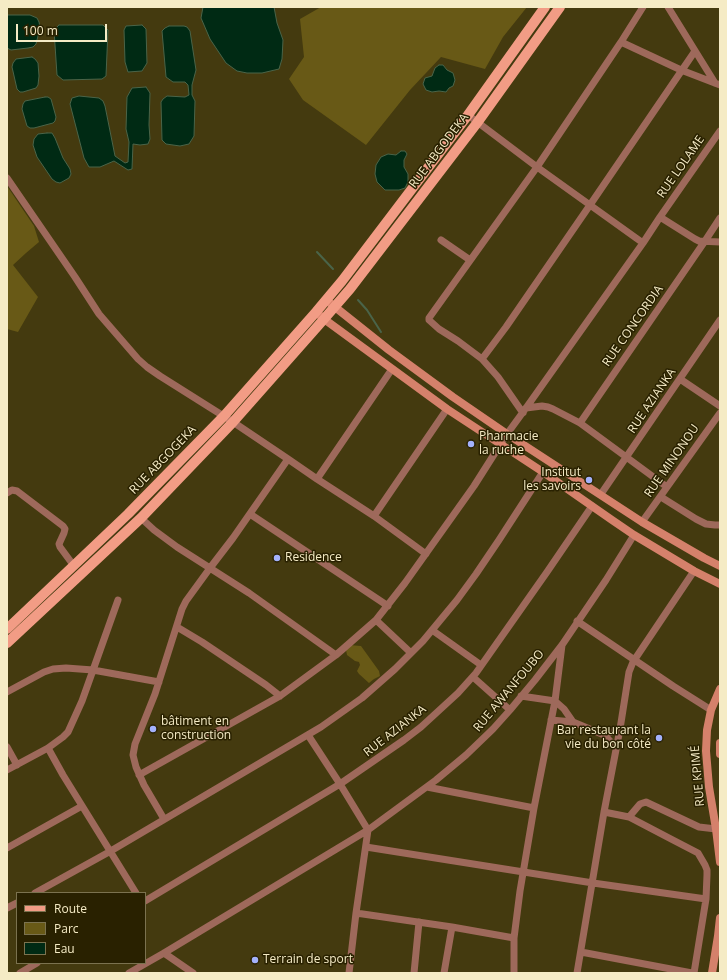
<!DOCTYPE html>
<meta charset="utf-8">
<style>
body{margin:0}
#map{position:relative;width:727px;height:980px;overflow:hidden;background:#443a0f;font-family:"Open Sans",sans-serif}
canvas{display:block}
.frame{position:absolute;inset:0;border:8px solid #f5ebc5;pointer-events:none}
.legend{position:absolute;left:16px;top:892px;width:130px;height:72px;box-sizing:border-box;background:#292100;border:1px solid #7b724f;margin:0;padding:5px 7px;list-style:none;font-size:12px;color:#f5ebc5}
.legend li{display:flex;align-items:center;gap:8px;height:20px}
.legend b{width:20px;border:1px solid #7b724f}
.scale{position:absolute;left:16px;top:24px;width:91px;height:18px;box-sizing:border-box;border:2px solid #f5ebc5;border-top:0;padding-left:5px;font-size:12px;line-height:14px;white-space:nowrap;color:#f5ebc5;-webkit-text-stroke:3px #292100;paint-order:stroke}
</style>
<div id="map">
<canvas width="727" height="980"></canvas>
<div class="frame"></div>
<ul class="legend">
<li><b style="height:5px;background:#f29c85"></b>Route</li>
<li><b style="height:11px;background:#685916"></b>Parc</li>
<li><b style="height:11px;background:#002a14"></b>Eau</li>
</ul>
<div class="scale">100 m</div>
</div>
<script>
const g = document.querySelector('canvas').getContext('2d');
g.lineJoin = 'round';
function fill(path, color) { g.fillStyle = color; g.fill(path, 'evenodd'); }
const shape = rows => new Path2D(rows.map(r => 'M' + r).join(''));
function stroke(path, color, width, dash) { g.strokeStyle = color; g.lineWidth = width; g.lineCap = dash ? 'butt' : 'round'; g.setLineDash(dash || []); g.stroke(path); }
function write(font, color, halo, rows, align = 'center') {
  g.font = font + ' "Open Sans",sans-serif'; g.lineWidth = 3; g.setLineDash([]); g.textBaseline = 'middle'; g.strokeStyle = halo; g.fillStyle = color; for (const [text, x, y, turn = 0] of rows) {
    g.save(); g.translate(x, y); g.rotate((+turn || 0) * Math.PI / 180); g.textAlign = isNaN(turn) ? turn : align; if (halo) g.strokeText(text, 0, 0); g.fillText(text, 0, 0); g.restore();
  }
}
fill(shape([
 [321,7,527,7,503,37,485,69,441,57,410,90,366,145,303,100,289,79,304,57,300,19],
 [7,186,34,226,39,242,26,253,13,265,38,297,18,332,7,329],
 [349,645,361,646,379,671,380,676,374,679,369,683,359,674,357,671,360,665,359,662,355,661,347,655,346,650]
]), '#685916');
const water = shape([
 [203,7,274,7,277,23,283,40,282,59,279,69,262,73,247,73,237,71,226,63,210,39,201,18,203,7],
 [7,15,30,15,37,18,39,22,40,28,36,44,33,47,28,48,11,50,7,48,7,15],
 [59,25,103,25,108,30,106,76,102,79,63,80,57,75,54,30,59,25],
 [142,25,146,29,147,63,142,71,128,72,125,62,124,30,126,26,142,25],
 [169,26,184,26,187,27,190,31,196,70,192,85,192,95,195,101,194,136,189,144,180,146,166,144,162,140,161,102,163,99,167,96,185,97,189,95,188,85,185,82,173,82,166,77,162,31,165,28,169,26],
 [32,57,35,59,38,63,39,76,38,85,36,88,23,92,20,92,17,89,12,67,13,63,16,59,32,57],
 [439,65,443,65,447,70,453,73,455,80,453,86,449,88,446,92,439,91,432,92,426,90,423,84,425,78,432,76,435,68,439,65],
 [146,87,150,93,149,125,150,139,148,144,140,145,133,144,132,169,128,170,114,161,100,167,89,167,84,158,70,104,72,98,79,96,99,98,103,101,105,106,115,156,125,163,128,162,129,142,126,129,127,97,132,88,146,87],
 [45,97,48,97,51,99,56,117,55,121,53,123,34,128,30,128,27,126,22,109,23,104,25,101,45,97],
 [47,133,52,133,55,138,63,158,70,169,71,174,69,178,60,183,56,182,52,179,37,157,33,145,34,139,38,134,47,133],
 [401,151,405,151,407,154,404,160,404,167,408,174,408,182,405,188,399,190,385,190,377,182,375,174,376,165,381,157,388,154,396,155,401,151]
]);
fill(water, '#002a14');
stroke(water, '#4a6449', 1);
stroke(shape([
 [317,252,333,269],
 [358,300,367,310,381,332]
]), '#4a6449', 2);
stroke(shape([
 [668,7,715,83],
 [621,42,681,70,720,85],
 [468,115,537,167,643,243,660,217,695,239,699,241,720,242],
 [7,178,75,277,99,314,138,359,147,367,160,376,233,422,288,459,317,479,374,516,426,554],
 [660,217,720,131],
 [441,240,470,260],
 [482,359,506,327,590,205,695,51],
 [680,379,720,406],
 [526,408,542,406,548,407,553,409,580,423,667,487],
 [523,413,498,377,482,359,458,341,439,329,429,320,429,318,537,167,621,42,643,7],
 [580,423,705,241,720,218],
 [317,479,392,369],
 [7,493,12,490,17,491,63,526,65,529,64,533,59,544,60,547,74,566],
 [601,494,720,320],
 [661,497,696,519,706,524,715,525,720,525],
 [250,514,388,606],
 [374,516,447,409],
 [141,518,154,530,177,547,249,593,336,655],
 [642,522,720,413],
 [376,620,411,653],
 [577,621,673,686,711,710],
 [177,627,202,642,266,685,280,696],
 [432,630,481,665],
 [473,677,510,710],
 [7,692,44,672,53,669,66,668,93,670,159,682],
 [521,696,555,701,564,709,573,722,604,735,616,747],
 [551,720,573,722],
 [308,735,340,784,368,830,356,913,349,973],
 [604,735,620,729],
 [7,747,17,765],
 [48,748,63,775,136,893],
 [7,770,48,748,63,737,68,732,82,701,118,600],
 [139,775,280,696,336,655,376,620,405,583,474,486,507,434,526,408,643,243],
 [427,787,534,808],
 [604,812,629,817,671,839,698,853,705,865,707,870,707,875,706,899,694,973],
 [629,817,640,804,646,802,699,827,716,829,720,828],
 [164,819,144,785,136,767,133,755,135,744,155,694,182,609,186,601,210,568,233,538,288,459],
 [366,847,593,883,706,899],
 [7,848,82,806],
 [35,893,109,852,321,727,362,698,395,669,423,641,457,600,476,574,499,540,543,472],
 [145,901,340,784,404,740,421,727,458,693,476,673,547,572,592,506],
 [7,908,17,903],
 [356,913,452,927,514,938],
 [581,952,692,973],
 [164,953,193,973],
 [20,973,37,963],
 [129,973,164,953,368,830,436,780,466,755,493,729,510,710,535,680,562,645,606,580,634,535],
 [414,973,419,922],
 [444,973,452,927],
 [514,973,514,938,520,891,534,808,555,701,562,645],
 [577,973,604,812,620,729,629,672,633,662,694,571]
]), '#9e695b', 7);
stroke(shape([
 [330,303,389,350,453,397,507,434,642,522,704,558,720,566],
 [316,312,324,319,447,409,543,472,612,520,634,535,694,571,720,584],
 [720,689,711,710,707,730,706,751,709,787,716,829,720,862],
 [720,743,720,754],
 [712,973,718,936,720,918]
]), '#d5816b', 8);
stroke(shape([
 [7,629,128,514,224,416,316,312,342,281,468,115,545,7],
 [7,643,141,518,233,422,324,319,350,289,477,123,560,7]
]), '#f29c85', 10);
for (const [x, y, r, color] of [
 [471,444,4,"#a4b2fc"],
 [589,480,4,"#a4b2fc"],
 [277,558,4,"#a4b2fc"],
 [153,729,4,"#a4b2fc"],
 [659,738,4,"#a4b2fc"],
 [255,960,4,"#a4b2fc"]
]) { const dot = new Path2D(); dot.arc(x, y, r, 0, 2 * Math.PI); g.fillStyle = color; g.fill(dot); stroke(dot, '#292100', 1.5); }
write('12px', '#f5ebc5', '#292100', [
 ["RUE ABGODEKA",439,151,-53],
 ["RUE LOLAME",681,167,-55],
 ["RUE CONCORDIA",633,326,-55],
 ["RUE AZIANKA",652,401,-56],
 ["RUE ABGOGEKA",163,460,-46],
 ["RUE MINONOU",672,461,-55],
 ["RUE AWANFOUBO",509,691,-50],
 ["RUE AZIANKA",395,731,-38],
 ["RUE KPIMÉ",698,776,-95]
]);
write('12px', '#f5ebc5', '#292100', [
 ["Pharmacie",479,437],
 ["la ruche",479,451],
 ["Institut",581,473,"right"],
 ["les savoirs",581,487,"right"],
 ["Residence",285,558],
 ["bâtiment en",161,722],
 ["construction",161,736],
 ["Bar restaurant la",651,731,"right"],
 ["vie du bon côté",651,745,"right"],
 ["Terrain de sport",263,960]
], 'left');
</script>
